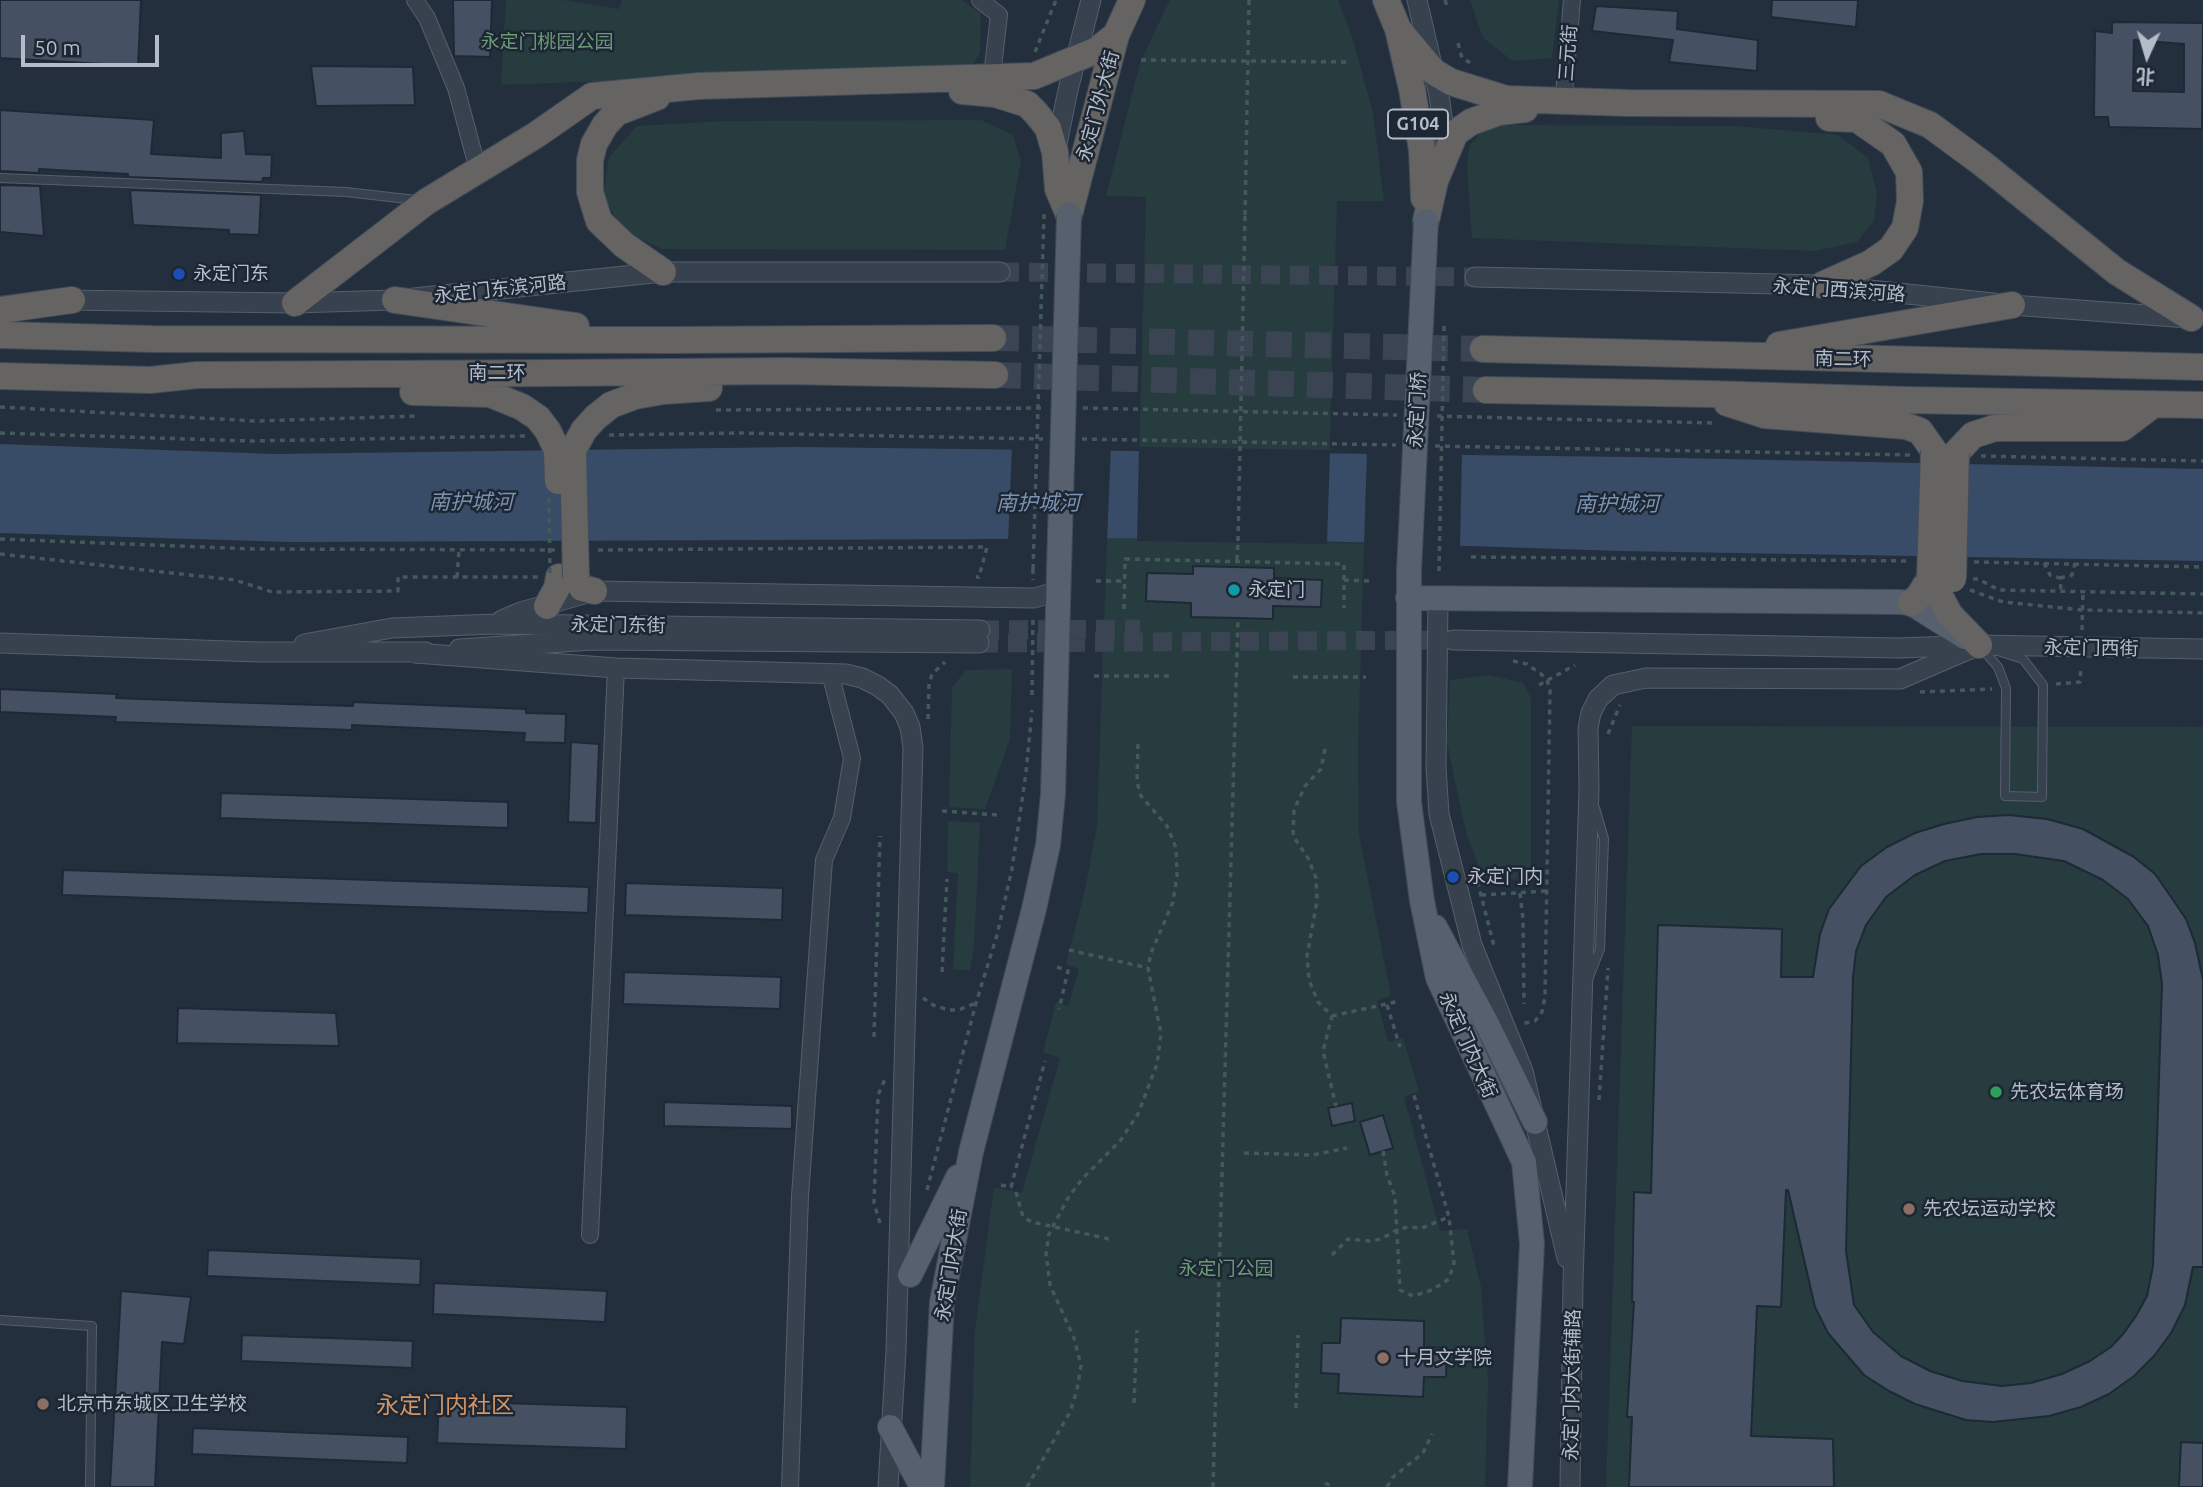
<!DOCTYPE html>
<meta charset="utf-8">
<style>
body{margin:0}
#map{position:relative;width:2203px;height:1487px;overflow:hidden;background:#242f3e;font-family:Ubuntu,"Noto Sans SC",sans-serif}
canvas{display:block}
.north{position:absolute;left:2112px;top:21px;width:70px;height:70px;-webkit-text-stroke:5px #1d2633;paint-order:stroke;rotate:184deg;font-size:19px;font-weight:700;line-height:28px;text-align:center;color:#b4bcc9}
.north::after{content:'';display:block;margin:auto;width:24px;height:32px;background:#b4bcc9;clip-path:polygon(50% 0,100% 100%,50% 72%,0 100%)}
.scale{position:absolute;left:21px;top:35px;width:138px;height:32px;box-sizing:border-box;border:4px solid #b4bcc9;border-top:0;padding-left:9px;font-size:21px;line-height:24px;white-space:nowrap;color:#b4bcc9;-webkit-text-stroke:5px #1d2633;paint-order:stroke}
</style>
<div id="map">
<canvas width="2203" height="1487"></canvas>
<div class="north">北</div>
<div class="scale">50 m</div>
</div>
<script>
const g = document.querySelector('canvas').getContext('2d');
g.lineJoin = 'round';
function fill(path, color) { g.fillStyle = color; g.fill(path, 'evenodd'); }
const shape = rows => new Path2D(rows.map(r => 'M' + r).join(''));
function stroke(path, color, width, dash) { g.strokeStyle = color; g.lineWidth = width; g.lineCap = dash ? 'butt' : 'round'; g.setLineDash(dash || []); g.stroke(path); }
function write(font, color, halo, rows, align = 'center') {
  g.font = font + ' Ubuntu,"Noto Sans SC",sans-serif'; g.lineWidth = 5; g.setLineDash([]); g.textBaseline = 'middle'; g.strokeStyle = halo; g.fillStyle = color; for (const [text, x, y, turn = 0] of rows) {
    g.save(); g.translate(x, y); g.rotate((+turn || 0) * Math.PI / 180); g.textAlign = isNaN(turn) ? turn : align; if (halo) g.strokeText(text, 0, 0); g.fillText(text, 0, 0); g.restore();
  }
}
fill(shape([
 [506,0,563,0,619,9,622,0,961,0,981,13,980,53,971,67,501,85],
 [1170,0,1338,0,1352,36,1373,113,1384,201,1337,201,1327,542,1364,544,1358,750,1359,834,1391,996,1377,1001,1388,1042,1403,1038,1419,1091,1404,1097,1440,1231,1467,1229,1481,1287,1488,1381,1485,1487,970,1487,975,1330,994,1187,1022,1193,1060,1058,1043,1052,1056,1002,1068,1006,1079,969,1066,964,1085,890,1097,825,1107,539,1137,539,1146,197,1106,196,1141,60],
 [1470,0,1559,0,1552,58,1513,61,1483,38],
 [981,120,1013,135,1021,161,1005,250,662,249,623,231,603,195,609,157,637,126,727,121],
 [1497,125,1736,126,1838,135,1868,158,1877,193,1874,221,1857,242,1815,251,1472,238,1467,169,1469,146,1480,134],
 [1012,669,1010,739,985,809,949,807,952,687,966,670],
 [1489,675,1523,683,1531,698,1531,881,1483,877,1466,833,1450,758,1447,741,1450,680],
 [1632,726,2203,727,2203,1487,1606,1487],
 [948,821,980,823,974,947,970,970,953,970,958,873,947,872]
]), '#263c3f');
fill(shape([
 [0,444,274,454,797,447,1630,457,2203,469,2203,561,1621,551,1225,538,291,542,0,533]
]), '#394c67');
fill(shape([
 [1012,446,1111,447,1107,541,1008,542],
 [1139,447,1330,450,1327,544,1137,541],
 [1367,450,1462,451,1460,549,1364,545]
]), '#242f3e');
const building = shape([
 [0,0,141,0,138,66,0,58,0,0],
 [453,0,492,0,490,57,454,56,453,0],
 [1772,0,1858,0,1856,27,1771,17,1772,0],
 [1596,6,1678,11,1677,29,1758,40,1757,71,1669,62,1673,40,1592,31,1596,6],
 [2112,22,2203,23,2202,129,2109,127,2108,117,2094,117,2095,31,2112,33,2112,22],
 [2134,40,2184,44,2184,92,2133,91,2134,40],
 [311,66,413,67,415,105,316,106,311,66],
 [0,110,154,120,151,154,221,158,221,133,244,131,246,154,272,155,271,178,263,178,262,182,128,177,128,174,39,169,39,173,0,171,0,110],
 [0,185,40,186,44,236,0,232,0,185],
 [130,190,261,195,259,235,229,234,229,230,133,225,130,190],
 [1193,566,1274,568,1274,578,1322,580,1321,607,1273,606,1273,619,1238,618,1191,617,1191,603,1146,601,1147,573,1193,574,1193,566],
 [0,689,117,694,116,698,223,702,353,706,353,702,526,709,526,713,566,714,565,743,524,742,525,733,352,725,352,730,115,722,116,717,0,712,0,689],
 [571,742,599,744,596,823,568,822,571,742],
 [221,793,508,802,508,828,220,818,221,793],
 [2008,815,2047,819,2083,829,2134,857,2155,874,2171,897,2186,919,2195,943,2203,980,2203,1267,2193,1267,2185,1305,2171,1333,2154,1356,2134,1376,2109,1394,2081,1407,2049,1416,1993,1422,1966,1420,1915,1404,1889,1391,1864,1375,1828,1333,1815,1307,1788,1190,1786,1190,1781,1307,1757,1306,1751,1436,1833,1439,1834,1487,1629,1487,1632,1417,1627,1417,1634,1302,1632,1302,1634,1192,1651,1193,1658,925,1782,929,1781,977,1813,977,1820,934,1829,909,1861,866,1887,847,1915,833,1944,824,1977,817,2008,815],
 [1981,854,2015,854,2064,861,2103,880,2128,899,2148,926,2158,955,2162,984,2153,1266,2147,1296,2136,1316,2124,1333,2111,1347,2090,1361,2062,1374,2031,1383,2002,1386,1962,1381,1930,1371,1901,1356,1873,1332,1854,1305,1846,1251,1853,977,1856,951,1866,925,1886,897,1915,875,1945,861,1981,854],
 [63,870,589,887,588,913,62,895,63,870],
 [626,883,783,888,782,920,625,915,626,883],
 [624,972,781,977,780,1009,623,1004,624,972],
 [178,1008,336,1013,339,1046,177,1043,178,1008],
 [664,1102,792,1106,792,1129,664,1126,664,1102],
 [1352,1103,1355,1121,1332,1126,1328,1108,1352,1103],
 [1383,1115,1393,1148,1370,1155,1360,1122,1383,1115],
 [208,1250,421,1259,420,1285,207,1276,208,1250],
 [434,1283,607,1291,605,1322,433,1314,434,1283],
 [121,1291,191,1297,184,1344,162,1342,155,1487,110,1487,121,1291],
 [1341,1318,1424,1321,1424,1347,1447,1348,1446,1377,1424,1377,1423,1397,1338,1393,1339,1374,1321,1373,1322,1343,1340,1343,1341,1318],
 [242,1335,413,1341,412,1368,241,1361,242,1335],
 [439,1401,627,1407,626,1449,437,1443,439,1401],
 [193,1428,408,1437,407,1463,192,1454,193,1428],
 [2181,1442,2203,1443,2203,1487,2179,1487,2181,1442]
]);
fill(building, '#455162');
stroke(building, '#1f2835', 2);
stroke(shape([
 [1000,272,1475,277],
 [980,630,1140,629],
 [979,643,1453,640]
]), '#3a4453', 19, [19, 10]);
stroke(shape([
 [993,338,1483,349],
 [995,375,1486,390]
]), '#3a4453', 26, [26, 13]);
const service = shape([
 [0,178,346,192,416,200],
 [1979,645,2023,659,2043,685,2042,797,2005,796,2006,688,1998,667,1979,645],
 [1589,977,1600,949,1604,839,1595,808],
 [0,1320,92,1326,90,1487]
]);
const minor = shape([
 [415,0,427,18,456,88,478,170],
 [980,0,999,15,992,76],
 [1563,106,1572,0],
 [590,1235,616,668],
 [790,1487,800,1196,824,860,842,818,852,758,830,673]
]);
const tertiary = shape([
 [1417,0,1439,95,1447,152],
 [1056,149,1068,90,1091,0],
 [1475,277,1822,285,2012,305,2188,318],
 [61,300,295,303,395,300,663,272,1000,272],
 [1438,599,1436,767,1439,814,1472,945,1523,1071,1567,1258],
 [502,620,521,612,594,591,1034,598,1059,591],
 [1453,640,1899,648,1979,645,2203,649],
 [0,643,257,652,426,652],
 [304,644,392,628,495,624,980,630],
 [459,649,592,640,979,643],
 [415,653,616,668,846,674,862,678,878,686,890,695,904,713,910,727,913,748,896,1351,888,1487],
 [1570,1487,1573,1282,1589,788,1588,728,1591,713,1598,699,1613,685,1646,678,1900,679,1979,645]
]);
const primary = shape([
 [1409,571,1409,802,1422,901,1438,978,1524,1162,1532,1244,1520,1487],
 [1408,598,1899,602,1911,603,1965,637],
 [1435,927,1488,1026,1535,1122],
 [910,1275,958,1177],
 [890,1427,922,1487],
 [932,1487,942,1302,971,1152,1034,909,1048,845,1053,794,1059,569]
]);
const trunk = shape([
 [1386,0,1398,29,1412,89,1422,150,1424,198],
 [1398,29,1434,72,1451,82,1506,99,1628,103,1879,104,1930,125,1983,164,2117,272,2191,318],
 [962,91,995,94,1027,104,1036,113,1048,128,1055,152,1058,189,1069,215],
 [657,97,616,113,605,125,594,144,590,160,590,192,599,221,624,245,663,272],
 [1069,215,1116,35,1132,0],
 [1426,221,1435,181,1455,133,1471,122,1499,112,1525,109],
 [1822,285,1871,263,1891,249,1905,228,1910,201,1909,172,1893,144,1857,119,1829,118],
 [395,300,576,326],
 [295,303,426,202,536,135,592,96,699,86,1034,76,1097,50,1116,35],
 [0,310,72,300],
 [0,335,152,339,675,340,993,338],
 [1779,345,2012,305],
 [1483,349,2203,367],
 [0,376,150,380,197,375,554,373,786,371,995,375],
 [1486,390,1710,394,1905,400,2203,405],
 [413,392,490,394,522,407,538,418],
 [1727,403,1764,415,1906,426,1920,431,1934,451],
 [596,417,611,405,635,396,663,391,709,388],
 [1956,453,1973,435,1995,428,2122,428,2154,404],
 [576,578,582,588,594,591],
 [1930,578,1950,615,1979,645],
 [1911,603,1919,596,1930,578],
 [547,606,557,588,559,577]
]);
stroke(service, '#565f6c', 10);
stroke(minor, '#565f6c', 18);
stroke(tertiary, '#565f6c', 21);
stroke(primary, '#414a57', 26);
stroke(trunk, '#434c59', 28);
stroke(shape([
 [1445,0,1448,9],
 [1458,43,1462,58,1474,65],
 [1035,52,1056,0],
 [1141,60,1350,62],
 [1245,215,1249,0],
 [0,407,256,421,417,416],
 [1083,408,1397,415],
 [716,410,1044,408],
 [1437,416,1716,423],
 [0,433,249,441,525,436],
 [609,435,739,433,1043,439],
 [1082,439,1396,445],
 [1435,446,1910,455],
 [1981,456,2203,461],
 [0,539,254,549,555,550],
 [598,550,987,547,979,577,976,577],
 [0,554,235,580,272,592,398,591,398,577,538,577],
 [1471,557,1910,561],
 [1237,560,1238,541],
 [1974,562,2203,567],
 [2044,563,2050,575,2060,578,2061,591],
 [1033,569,1033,580],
 [457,577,459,550],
 [2060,578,2072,575,2075,563],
 [1973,579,1978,579,1999,590,2203,594],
 [1344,580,1369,581],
 [1096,581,1125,581],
 [1970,590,2003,602,2083,610,2203,613],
 [1124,609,1125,559,1344,564,1344,608],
 [2082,630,2083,591],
 [1513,661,1527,664,1541,674,1547,680,1550,690,1545,997,1542,1012,1535,1021,1521,1024],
 [1094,676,1170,676],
 [1293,677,1366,677],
 [2056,684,2080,682,2081,666],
 [1539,685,1575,665],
 [1920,692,1992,689],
 [1032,695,1033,615],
 [928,719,929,684,932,674,945,662],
 [1608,734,1620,705],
 [1325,749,1321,769,1305,786,1294,810,1293,836,1308,858,1316,878,1317,901,1307,956,1309,980,1318,1002,1332,1016,1323,1051,1336,1106],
 [942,811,997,815],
 [1475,872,1494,946],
 [1520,893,1523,919,1524,1004],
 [1481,895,1547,891],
 [1069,950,1148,968],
 [1057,967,1068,971,1059,1009],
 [942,972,947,879],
 [923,998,933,1005,949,1010,958,1010,976,1003],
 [1387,1005,1400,1047],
 [1332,1016,1400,1001],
 [874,1037,880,836],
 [1599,1100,1608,968],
 [1383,1151,1387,1175,1395,1197,1400,1290,1413,1296,1432,1290,1449,1279,1454,1263,1449,1217,1413,1092],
 [1244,1153,1313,1155,1347,1148],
 [1001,1185,1011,1187,1045,1061],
 [927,1190,976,1003,997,935,1012,869,1026,773,1032,710],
 [1016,1192,1023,1217,1032,1222,1109,1239],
 [880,1223,874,1203,878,1095,885,1079],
 [1332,1255,1348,1239,1370,1241,1381,1239,1397,1230,1408,1227,1422,1228,1449,1217],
 [1134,1403,1137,1330],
 [1296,1408,1298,1335],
 [1325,1483,1334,1487],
 [1027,1487,1070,1412,1077,1390,1081,1365,1074,1338,1050,1285,1046,1254,1049,1234,1068,1198,1083,1178,1120,1141,1138,1114,1157,1064,1161,1034,1148,968,1151,953,1173,902,1177,876,1176,848,1167,826,1141,796,1137,782,1138,742],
 [1213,1487,1238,618],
 [1387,1487,1393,1477,1423,1453,1432,1434]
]), '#44595c', 3.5, [5, 5]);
stroke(service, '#38414e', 8);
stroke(minor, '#38414e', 16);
stroke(tertiary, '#38414e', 19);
stroke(primary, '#56606e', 24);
stroke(trunk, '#656462', 26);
const primaryBridge = shape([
 [1059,569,1069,215],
 [1409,571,1426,221]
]);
const trunkBridge = shape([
 [538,418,548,431,557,450,558,481],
 [576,578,573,450,584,430,596,417],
 [1930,578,1934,451],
 [1953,579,1956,453]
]);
stroke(primaryBridge, '#414a57', 26, []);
stroke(trunkBridge, '#434c59', 28, []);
stroke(shape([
 [549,498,550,578],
 [1238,541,1245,215],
 [1033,569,1044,214],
 [1439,571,1444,325]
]), '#44595c', 3.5, [5, 5]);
stroke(primaryBridge, '#56606e', 24);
stroke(trunkBridge, '#656462', 26);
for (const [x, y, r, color] of [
 [179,274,7,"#1a4fb4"],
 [1234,590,7,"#0f9aa8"],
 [1453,877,7,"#1a4fb4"],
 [1996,1092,7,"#2e9e5b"],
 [1909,1209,7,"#8d6e63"],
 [1383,1358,7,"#8d6e63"],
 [43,1404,7,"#8d6e63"]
]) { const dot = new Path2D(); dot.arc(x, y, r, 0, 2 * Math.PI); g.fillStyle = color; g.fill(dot); stroke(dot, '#1d2633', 2.5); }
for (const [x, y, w] of [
 [1418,124,60]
]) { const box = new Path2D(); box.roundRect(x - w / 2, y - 14.5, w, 29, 5); g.fillStyle = '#1d2633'; g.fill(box); stroke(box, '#b4bcc9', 2); }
write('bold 18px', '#b4bcc9', null, [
 ["G104",1418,124]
]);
write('19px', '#6b9a76', '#1d2633', [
 ["永定门桃园公园",547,42],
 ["永定门公园",1226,1269]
]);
write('19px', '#b4bcc9', '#1d2633', [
 ["三元街",1568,53,-86],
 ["永定门外大街",1098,106,-75],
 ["永定门东滨河路",500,289,-6],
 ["永定门西滨河路",1839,290,4],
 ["南二环",1843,359,1],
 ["南二环",497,373],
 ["永定门桥",1417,410,-87],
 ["永定门东街",618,625,1],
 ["永定门西街",2091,648,1],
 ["永定门内大街",1468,1045,66],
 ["永定门内大街",951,1265,-81],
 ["永定门内大街辅路",1572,1385,-89]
]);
write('19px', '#b4bcc9', '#1d2633', [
 ["永定门东",193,274],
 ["永定门",1248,590],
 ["永定门内",1467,877],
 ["先农坛体育场",2010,1092],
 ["先农坛运动学校",1923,1209],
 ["十月文学院",1397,1358],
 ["北京市东城区卫生学校",57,1404]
], 'left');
write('italic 21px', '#7c92b1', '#1d2633', [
 ["南护城河",471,502],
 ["南护城河",1038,503],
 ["南护城河",1617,504]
]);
write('23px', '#d59563', '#1d2633', [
 ["永定门内社区",445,1405]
]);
</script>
